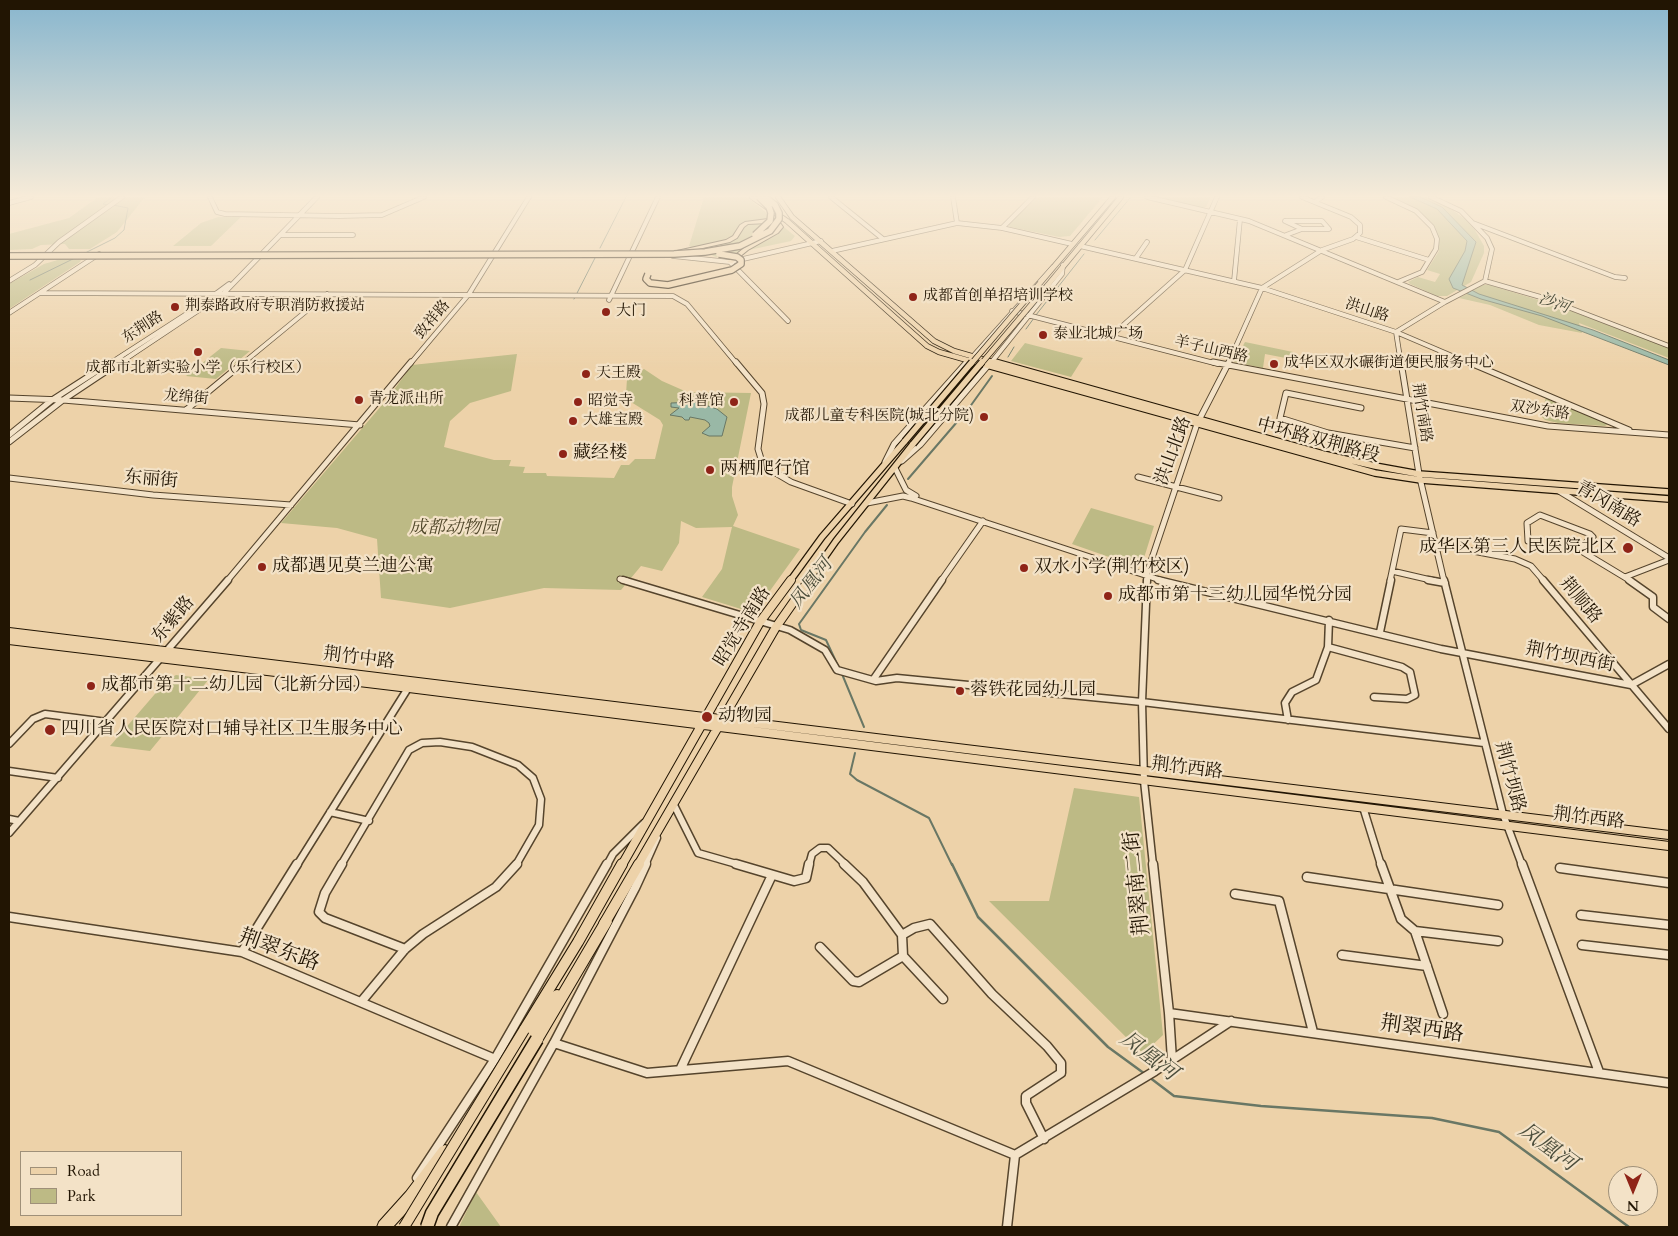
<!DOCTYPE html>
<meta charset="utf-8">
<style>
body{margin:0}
#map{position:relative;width:1678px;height:1236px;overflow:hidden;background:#edd2a9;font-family:Cardo,serif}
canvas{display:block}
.frame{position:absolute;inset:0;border:10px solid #221503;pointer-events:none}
.legend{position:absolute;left:20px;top:1151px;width:162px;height:65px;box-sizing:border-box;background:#f3e2c7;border:1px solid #9f9079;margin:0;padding:6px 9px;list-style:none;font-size:15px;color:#221503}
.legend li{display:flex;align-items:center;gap:10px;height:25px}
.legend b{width:25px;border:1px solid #9f9079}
.north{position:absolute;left:1608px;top:1166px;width:50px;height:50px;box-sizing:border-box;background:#f3e2c7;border:1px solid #9f9079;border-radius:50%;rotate:180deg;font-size:14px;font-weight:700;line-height:20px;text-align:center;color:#221503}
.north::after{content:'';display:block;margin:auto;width:18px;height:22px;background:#8f2418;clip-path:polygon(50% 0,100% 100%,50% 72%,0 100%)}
</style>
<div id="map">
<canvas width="1678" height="1236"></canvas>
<div class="frame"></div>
<ul class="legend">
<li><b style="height:6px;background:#edd2a9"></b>Road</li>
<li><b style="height:14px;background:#bdba85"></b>Park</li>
</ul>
<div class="north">N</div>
</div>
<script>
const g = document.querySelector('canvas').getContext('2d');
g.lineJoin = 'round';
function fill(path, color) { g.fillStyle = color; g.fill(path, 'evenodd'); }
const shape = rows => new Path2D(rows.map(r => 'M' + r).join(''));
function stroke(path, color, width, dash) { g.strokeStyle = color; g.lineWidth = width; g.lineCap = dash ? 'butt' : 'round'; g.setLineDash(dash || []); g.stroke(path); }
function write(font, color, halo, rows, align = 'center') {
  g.font = font + ' Cardo,"Noto Serif SC",serif'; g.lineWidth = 4.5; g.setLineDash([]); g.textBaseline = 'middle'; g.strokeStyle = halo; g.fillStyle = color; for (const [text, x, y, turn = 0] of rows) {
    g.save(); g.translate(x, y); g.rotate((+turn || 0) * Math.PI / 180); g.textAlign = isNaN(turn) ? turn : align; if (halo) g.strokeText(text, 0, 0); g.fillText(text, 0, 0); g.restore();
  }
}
fill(shape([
 [98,197,145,197,117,232,90,249,69,249,65,244,41,245,32,249,9,250,9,234,69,218],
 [704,197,747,197,795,236,791,241,716,257,689,246],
 [1038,197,1103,197,1070,236,1059,237,1010,227,1008,224],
 [1155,197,1211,197,1206,207,1199,208],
 [1389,197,1426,197,1444,204,1465,219,1475,230,1484,246,1484,253,1471,282,1447,296,1437,296,1410,284,1408,282,1418,277,1435,282,1440,274,1427,270,1439,251,1437,232,1423,215,1406,204],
 [218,217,241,217,211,246,173,246,201,223],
 [61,259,81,260,80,262,9,309,9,284,44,264],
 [1483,285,1489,285,1555,305,1669,348,1669,358,1579,323,1582,333,1539,325,1490,305,1459,298],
 [1245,342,1293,352,1291,359,1265,354,1263,368,1234,362],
 [1025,343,1083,358,1071,377,1011,361],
 [221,348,250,351,216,379,186,376],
 [517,354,511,391,470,403,450,421,444,447,494,460,511,460,509,466,525,467,523,473,546,473,547,476,614,478,621,465,629,465,635,459,655,459,663,425,660,420,631,402,626,394,627,379,644,369,662,381,687,392,751,393,732,487,732,496,738,515,733,526,800,549,754,613,702,597,722,569,732,527,696,528,681,521,679,543,662,571,641,566,621,590,544,588,450,608,381,598,377,539,337,528,281,523,388,398,412,365],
 [1546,397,1605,421,1608,424,1605,426,1558,423,1545,420,1541,416],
 [1091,508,1154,526,1143,561,1129,564,1072,544],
 [176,675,209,679,150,751,110,746,167,680],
 [1074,788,1139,797,1163,1035,1143,1054,989,901,1049,901],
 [476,1192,501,1227,459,1227]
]), '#bdba85');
const water = shape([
 [1410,197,1420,197,1442,207,1476,242,1462,285,1479,294,1593,330,1669,360,1669,365,1542,316,1481,299,1453,288,1449,279,1465,251,1467,241,1437,209,1410,197],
 [696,402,717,409,727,417,722,436,709,436,702,433,710,426,709,423,705,420,690,417,689,420,685,420,682,417,670,415,679,408,671,407,671,403,696,402]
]);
fill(water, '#99b8a6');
stroke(water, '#697765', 1);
stroke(shape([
 [108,205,103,204,112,197],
 [1095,240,1130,198],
 [600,248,626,197],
 [85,253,115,238,124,230,128,208,113,205],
 [30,280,75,258],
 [574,299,595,258],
 [1036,315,1084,254],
 [1026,329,1034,318],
 [1008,357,1014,347]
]), '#697765', 1);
stroke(shape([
 [908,479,969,408,992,376],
 [839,668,826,640,801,630,799,624,865,532,887,505],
 [842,674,864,727],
 [855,753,850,774,857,780,929,818,952,865]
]), '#697765', 2);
stroke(shape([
 [952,864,978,917,1108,1047,1145,1074],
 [1149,1077,1174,1096,1261,1106,1432,1118,1499,1132,1629,1227]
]), '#697765', 2.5);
const minorFar3 = shape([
 [210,197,217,212,225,214,339,216,382,215,424,197],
 [831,197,883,239],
 [953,197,957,223],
 [1147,197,1249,221,1445,302],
 [1386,197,1416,211,1432,227,1437,239,1436,249,1422,272,1398,282],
 [1431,197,1461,211,1487,238,1492,249,1485,281],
 [1315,202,1322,197],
 [9,203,31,197],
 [1285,221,1322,221,1329,229,1302,229,1285,221],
 [1473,223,1615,277,1625,278],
 [1002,228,1033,197],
 [280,235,353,235],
 [1286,235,1302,229],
 [1356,237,1429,260],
 [1080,246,1262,288,1396,332,1471,364],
 [832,251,957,223,1002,228,1072,244],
 [673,256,730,262,821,241],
 [1136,258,1147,242],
 [730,262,788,321],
 [9,281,35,265,59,242,122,197],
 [1234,281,1240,219],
 [1485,281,1544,298,1669,346],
 [40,293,673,296,687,304,737,364],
 [609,300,658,197],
 [1012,311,1218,364],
 [9,313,99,254],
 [1110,337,1185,270,1217,197],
 [109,364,202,304,229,284],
 [118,364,223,294,317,197],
 [242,364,327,294],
 [410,364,469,294,529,197],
 [966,364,1053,267],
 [990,364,1062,274,1063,265],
 [1228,364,1262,288,1322,250,1353,239,1360,233,1360,225,1351,217,1302,197],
 [1401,364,1396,332,1445,302,1485,281]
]);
const minorFar2 = shape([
 [736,362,762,393,764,404,758,449,762,462,769,469,791,482,852,504],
 [1213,362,1548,426,1669,435],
 [1401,362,1419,474,1444,581],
 [1468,362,1629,430],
 [9,398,63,400,360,425],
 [1361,408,1286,393,1280,418,1328,433,1415,448],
 [186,410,244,362],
 [9,435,52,400,111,362],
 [9,442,63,400,120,362],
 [902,461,920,445,991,362],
 [885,462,894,444,967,362],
 [895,468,906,490,916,496],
 [1138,477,1219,498],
 [9,478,153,495,291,505],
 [1559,491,1669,558],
 [867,503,903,496,911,498,1163,581],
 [1528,541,1527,523,1540,515,1590,534,1593,537,1578,549,1631,581],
 [1436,544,1515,559,1531,566,1544,581],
 [1392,571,1435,581],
 [1625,577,1669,560],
 [620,579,627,581],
 [227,581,411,362],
 [941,581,983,521],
 [1147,581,1147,573,1197,424,1229,362],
 [1390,581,1401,529,1433,533]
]);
const minorFar1 = shape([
 [623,580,790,630,825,650,837,670,876,681,897,678,1142,702,1484,743],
 [1147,580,1142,702,1144,781,1153,865],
 [1158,580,1441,649,1631,685,1669,664],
 [1428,580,1445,583],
 [1444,580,1503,814,1522,865],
 [1543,580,1669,729],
 [1629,580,1653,597,1653,607,1669,619],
 [1380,632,1391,580],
 [1328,647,1402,667,1410,672,1415,695,1407,699,1374,697],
 [873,680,942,580],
 [1288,720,1285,703,1292,692,1316,680,1328,647,1329,620],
 [9,744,33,719,45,714,107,722],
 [9,771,58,778],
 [674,805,698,853,740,865],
 [1363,807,1381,865],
 [330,812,369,821],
 [9,819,19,821],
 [9,833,228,580],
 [297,865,410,685],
 [341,865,409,750,422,743,440,742,472,747,518,765,533,778,541,799,539,825,516,865],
 [607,865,613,854,644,823],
 [645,865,657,838],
 [809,865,812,854,820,848,828,848,846,865]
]);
const minor = shape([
 [342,864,325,893,319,912,325,918,405,949],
 [736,864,794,881,806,878,809,864],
 [844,864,863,882,902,935],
 [1153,864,1169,1013,1172,1060],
 [1381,864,1401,919,1415,931,1443,1014],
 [1522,864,1599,1072],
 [1560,868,1669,883],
 [1307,877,1498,905],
 [1235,894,1279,901,1313,1032],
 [1581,915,1669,925],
 [9,917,242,952,495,1059],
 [1415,931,1498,941],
 [1582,945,1669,955],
 [820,947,853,981,859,982,903,956,902,935,914,928,930,924,992,994,1047,1046,1061,1063,1061,1073,1026,1096,1026,1103,1044,1139],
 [405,949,423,934,496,887,517,864],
 [242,952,297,864],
 [1342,955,1427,966],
 [903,956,943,999],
 [361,1002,405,949],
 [1169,1013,1669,1083],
 [554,1043,647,1073,788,1061,1015,1155,1155,1071,1231,1021],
 [680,1070,772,875],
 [417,1178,495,1059,607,864],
 [451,1227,554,1043,635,888,646,864],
 [1007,1227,1015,1155]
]);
const majorFar3 = shape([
 [752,197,787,221,927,346,939,352,981,364],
 [778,197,792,217,934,341,954,351,999,364],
 [1040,283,1113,197],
 [1047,286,1121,197]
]);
const majorFar2 = shape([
 [976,362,1375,473,1421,480,1669,499],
 [995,362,1323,454,1375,466,1419,474,1669,492],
 [790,581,822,537,905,441],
 [808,581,836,541,913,444]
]);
const majorFar1 = shape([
 [9,632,1669,835],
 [9,640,409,688,1669,846],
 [622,865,760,622,791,580],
 [638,865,776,627,809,580]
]);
const major = shape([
 [604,924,639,864],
 [524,1030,578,942,622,864],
 [414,1227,557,995]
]);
const highway = shape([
 [768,219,781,224,783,227,778,233,748,250,732,263,727,262,744,248,774,231,777,226,768,223,748,224,744,227,737,238,730,242,680,253,677,251,726,240,733,236,740,225,745,222,768,219],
 [606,917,610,918,612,922,610,926,541,1043,537,1045,533,1043,531,1039,533,1035,602,918,606,917],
 [445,1145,450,1147,452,1152,450,1157,416,1202,393,1227,377,1227,379,1222,406,1192,440,1147,445,1145]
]);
stroke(minorFar3, '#55442c', 5.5);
stroke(minorFar2, '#55442c', 7);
stroke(minorFar1, '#55442c', 9);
stroke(minor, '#55442c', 11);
stroke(majorFar3, '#221503', 6);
stroke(majorFar2, '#221503', 8);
stroke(majorFar1, '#221503', 10);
stroke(major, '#221503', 12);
stroke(highway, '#221503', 2);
stroke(minorFar3, '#f3e2c7', 4);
stroke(minorFar2, '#f3e2c7', 5);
stroke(minorFar1, '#f3e2c7', 6);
stroke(minor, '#f3e2c7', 8);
stroke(majorFar3, '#edd2a9', 4.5);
stroke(majorFar2, '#edd2a9', 5.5);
stroke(majorFar1, '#edd2a9', 8);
stroke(major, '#edd2a9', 10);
fill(highway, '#edd2a9');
const majorBridgeFar2 = shape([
 [971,364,1040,283],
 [981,364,1047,286]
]);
const majorBridgeFar1 = shape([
 [905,441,972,362],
 [913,444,982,362]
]);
const majorBridge = shape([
 [404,1227,524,1030]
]);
const highwayBridgeFar1 = shape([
 [755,235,770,221,771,213,769,207,759,197],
 [9,256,674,254,705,252,740,246,770,231,779,219,779,213,775,205,765,197],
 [648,274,646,279,650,283,668,285,732,270,741,264,741,260,737,257,719,254]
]);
const highwayBridge = shape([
 [427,1227,432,1213,537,1039]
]);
stroke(majorBridgeFar2, '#221503', 6, []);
stroke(majorBridgeFar1, '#221503', 8, []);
stroke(majorBridge, '#221503', 12, []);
stroke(highwayBridgeFar1, '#221503', 8, []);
stroke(highwayBridge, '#221503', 15, []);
stroke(majorBridgeFar2, '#edd2a9', 4.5);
stroke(majorBridgeFar1, '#edd2a9', 5.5);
stroke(majorBridge, '#edd2a9', 10);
stroke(highwayBridgeFar1, '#edd2a9', 5.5);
stroke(highwayBridge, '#edd2a9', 12);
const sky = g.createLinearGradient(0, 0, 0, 370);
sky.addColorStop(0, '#88b6ce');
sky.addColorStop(0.53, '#f7ebd8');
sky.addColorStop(1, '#f7ebd800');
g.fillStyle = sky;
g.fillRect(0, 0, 1678, 370);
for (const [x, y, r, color] of [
 [913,297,5,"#8f2418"],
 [175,307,5,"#8f2418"],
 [606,312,5,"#8f2418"],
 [1043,335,5,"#8f2418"],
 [198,352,5,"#8f2418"],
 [1274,364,5,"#8f2418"],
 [586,374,5,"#8f2418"],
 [359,400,5,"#8f2418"],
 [578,402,5,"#8f2418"],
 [734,402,5,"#8f2418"],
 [984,417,5,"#8f2418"],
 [573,421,5,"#8f2418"],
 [563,454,5,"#8f2418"],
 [710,470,5,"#8f2418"],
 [1628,548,6,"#8f2418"],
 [262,567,5,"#8f2418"],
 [1024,568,5,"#8f2418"],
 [1108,596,5,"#8f2418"],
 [91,686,5,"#8f2418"],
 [960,691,5,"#8f2418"],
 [707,717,6,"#8f2418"],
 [50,730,6,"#8f2418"]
]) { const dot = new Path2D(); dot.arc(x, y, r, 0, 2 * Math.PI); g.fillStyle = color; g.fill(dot); stroke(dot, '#f3e2c7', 2); }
write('15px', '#221503', '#f3e2c7', [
 ["成都首创单招培训学校",923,297],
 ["荆泰路政府专职消防救援站",185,307],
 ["大门",616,312],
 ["泰业北城广场",1053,335],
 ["成华区双水碾街道便民服务中心",1284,364],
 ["成都市北新实验小学（乐行校区）",198,369,"center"],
 ["天王殿",596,374],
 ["青龙派出所",369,400],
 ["昭觉寺",588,402],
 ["科普馆",724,402,"right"],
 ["成都儿童专科医院(城北分院)",974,417,"right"],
 ["大雄宝殿",583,421]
], 'left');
write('15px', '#221503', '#f3e2c7', [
 ["洪山路",1367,311,18],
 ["致祥路",433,320,-50],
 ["东荆路",143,328,-33],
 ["羊子山西路",1211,350,13],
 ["龙绵街",186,398,5],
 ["双沙东路",1540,411,8],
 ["荆竹南路",1421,413,81]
]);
write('italic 16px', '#4c4e3c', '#f3e2c7', [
 ["沙河",1554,304,19]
]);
write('18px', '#221503', '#f3e2c7', [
 ["中环路双荆路段",1318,441,15],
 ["洪山北路",1174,451,-70],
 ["东丽街",151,480,5],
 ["青冈南路",1608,505,31],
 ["荆顺路",1580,601,50],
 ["东紫路",174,620,-50],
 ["昭觉寺南路",743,627,-58],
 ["荆竹坝西街",1570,658,11],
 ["荆竹中路",359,659,7],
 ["荆竹西路",1187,769,7],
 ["荆竹坝路",1509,777,75],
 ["荆竹西路",1589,819,7]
]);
write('18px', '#221503', '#f3e2c7', [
 ["藏经楼",573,454],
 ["两栖爬行馆",720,470],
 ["成华区第三人民医院北区",1617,548,"right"],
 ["成都遇见莫兰迪公寓",272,567],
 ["双水小学(荆竹校区)",1034,568],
 ["成都市第十三幼儿园华悦分园",1118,596],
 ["成都市第十二幼儿园（北新分园）",101,686],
 ["蓉铁花园幼儿园",970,691],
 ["动物园",718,717],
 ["四川省人民医院对口辅导社区卫生服务中心",61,730]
], 'left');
write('italic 18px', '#50472a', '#f3e2c7', [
 ["成都动物园",454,529]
]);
write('italic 19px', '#4c4e3c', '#f3e2c7', [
 ["凤凰河",812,584,-53]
]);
write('21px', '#221503', '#f3e2c7', [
 ["荆翠南二街",1138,883,-96],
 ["荆翠东路",279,951,20],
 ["荆翠西路",1422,1030,8]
]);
write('italic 22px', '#4c4e3c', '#f3e2c7', [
 ["凤凰河",1148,1057,37],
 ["凤凰河",1547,1148,36]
]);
</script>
